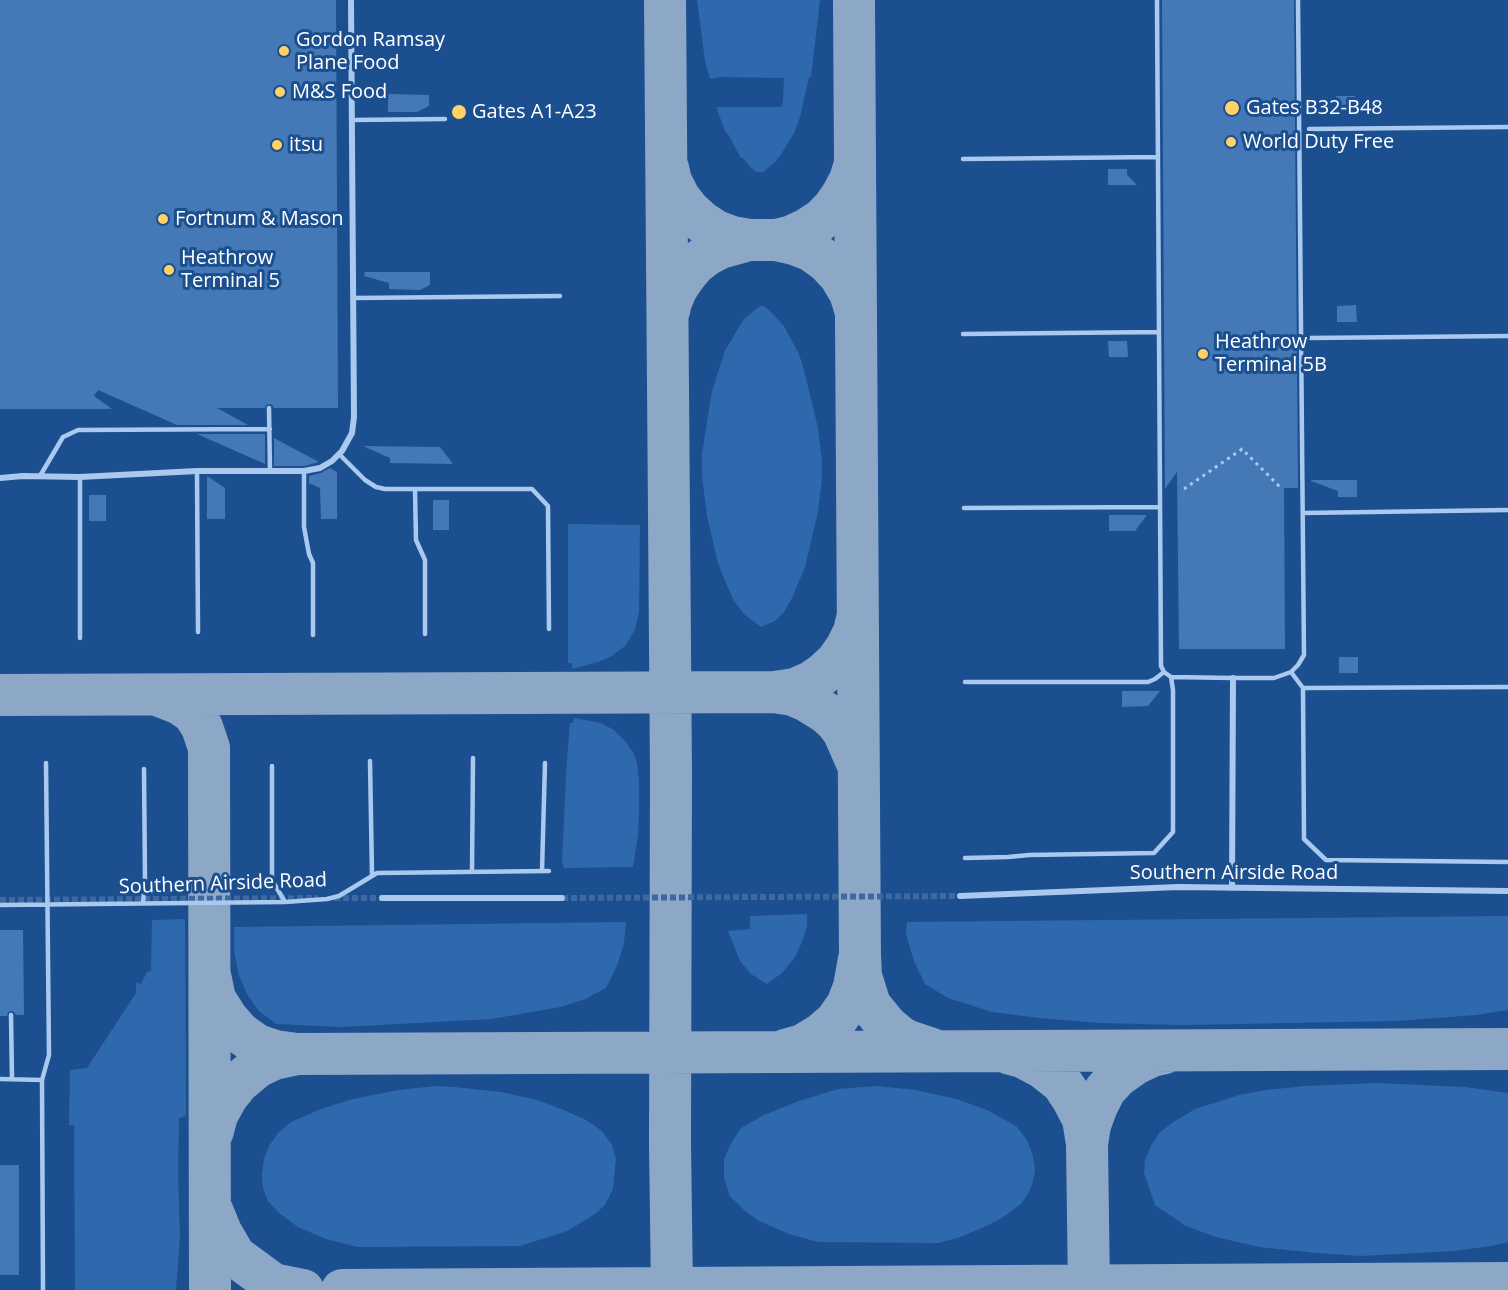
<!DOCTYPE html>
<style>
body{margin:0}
canvas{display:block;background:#1b4f8f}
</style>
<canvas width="1508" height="1290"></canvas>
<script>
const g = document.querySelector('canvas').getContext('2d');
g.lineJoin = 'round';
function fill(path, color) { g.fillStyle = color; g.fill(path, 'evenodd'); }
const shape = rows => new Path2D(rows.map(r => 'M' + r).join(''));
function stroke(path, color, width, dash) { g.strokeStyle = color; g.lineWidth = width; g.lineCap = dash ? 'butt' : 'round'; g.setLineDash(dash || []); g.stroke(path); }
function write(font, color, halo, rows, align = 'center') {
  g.font = font + ' "Open Sans",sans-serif'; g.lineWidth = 6; g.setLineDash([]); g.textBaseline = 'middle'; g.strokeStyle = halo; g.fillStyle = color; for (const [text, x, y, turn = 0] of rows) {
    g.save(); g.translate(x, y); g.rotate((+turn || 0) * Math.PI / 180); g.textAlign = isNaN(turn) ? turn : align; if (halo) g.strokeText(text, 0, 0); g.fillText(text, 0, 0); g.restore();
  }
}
fill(shape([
 [697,0,820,0,811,77,809,77,800,117,794,133,782,153,775,162,763,172,757,172,750,167,743,158,741,158,728,134,726,133,716,107,781,107,783,102,784,78,720,77,710,79,705,61],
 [760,306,764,306,769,310,784,326,799,354,804,370,818,428,822,462,822,479,818,512,805,567,792,598,784,612,775,621,761,627,745,615,734,601,725,581,718,563,707,516,702,476,702,454,708,415,712,391,725,351,743,320],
 [568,524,640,525,639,612,635,630,625,646,610,657,598,662,572,669,572,663,568,663],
 [574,718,601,723,614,730,626,742,634,754,637,763,639,782,639,812,638,835,633,867,564,868,562,861,567,758,570,723,573,723],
 [807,914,807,926,802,942,795,957,782,973,767,984,751,974,740,961,728,931,750,929,750,916],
 [1508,916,1508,1010,1476,1015,1396,1021,1184,1025,1100,1023,1039,1018,992,1012,948,998,925,984,914,961,906,934,907,922],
 [185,919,186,1116,179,1118,178,1174,180,1237,176,1290,75,1290,74,1125,69,1125,70,1070,87,1068,136,993,136,983,141,984,147,972,151,971,152,920],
 [626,922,624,943,617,966,606,988,585,999,561,1007,491,1019,342,1027,276,1024,259,1011,248,996,239,976,234,951,234,927],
 [1377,1083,1465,1087,1508,1093,1508,1242,1491,1246,1454,1251,1360,1256,1316,1253,1259,1247,1216,1237,1186,1226,1155,1205,1144,1173,1145,1160,1152,1144,1160,1132,1175,1121,1195,1109,1239,1095,1266,1090,1306,1086],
 [437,1086,454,1087,501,1092,537,1100,566,1111,586,1120,602,1131,612,1145,616,1159,613,1189,605,1205,595,1214,567,1231,520,1246,358,1247,326,1239,298,1227,279,1213,268,1201,263,1188,262,1175,264,1159,269,1146,278,1133,291,1122,321,1109,353,1099,398,1090],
 [877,1086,916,1090,956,1099,987,1110,1016,1126,1027,1140,1033,1156,1035,1171,1032,1184,1028,1194,1021,1204,1002,1218,982,1228,958,1238,938,1243,818,1242,789,1234,759,1221,745,1211,730,1196,724,1178,724,1160,730,1145,741,1128,764,1115,799,1101,838,1089]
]), '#2e69ad');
stroke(shape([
 [665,0,671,773,670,1143,672,1290],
 [854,0,860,955,861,976,870,1005,887,1026,899,1036,908,1041,932,1049],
 [668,168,671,181,679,197,689,210,702,222,716,231,732,237,749,240,776,240,794,244,812,251,827,262,840,276,850,293,855,309],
 [776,240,792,236,807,229,821,220,833,208,842,195,850,180,854,167],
 [669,311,671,302,677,288,685,276,695,264,707,255,720,248,749,240],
 [774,692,793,695,805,700,826,713,836,722,843,731,858,765],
 [0,695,774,692,795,689,811,682,823,674,836,662,846,648,854,632,857,619],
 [157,695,180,704,193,713,202,727,209,748,210,1290],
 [210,975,215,999,227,1018,240,1033,257,1045,275,1051,297,1054,1508,1049],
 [785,1050,803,1045,821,1034,835,1022,847,1005,854,987,859,959],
 [1010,1054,1022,1057,1043,1068,1062,1083,1072,1098,1083,1119,1087,1144],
 [213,1131,217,1115,227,1097,239,1082,257,1067,274,1059,297,1054],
 [212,1210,221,1232,235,1256,273,1284,303,1290],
 [342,1290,1508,1283],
 [1089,1290,1087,1144,1090,1125,1097,1106,1105,1090,1118,1076,1135,1064,1152,1056,1165,1053]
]), '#8da7c7', 42);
fill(shape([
 [0,0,336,0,338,408,274,408,272,405,270,404,266,405,265,408,217,408,248,425,177,425,98,390,94,396,112,409,0,409],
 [1162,0,1294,0,1298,488,1284,488,1285,649,1179,649,1177,472,1165,489],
 [388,94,429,95,429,106,417,112,388,112],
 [1336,96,1355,96,1355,112,1336,112],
 [1108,169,1127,169,1127,175,1137,185,1108,185],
 [365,272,430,272,430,285,420,290,389,289,389,283,364,276],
 [1356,305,1357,322,1337,322,1337,306],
 [1108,341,1127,341,1128,357,1109,357],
 [197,434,265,434,265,464],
 [274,438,319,462,304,466,274,466],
 [363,446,440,447,453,464,390,463,390,458],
 [330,468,337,472,337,519,321,519,320,488,309,483,309,476,321,473],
 [207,476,225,488,225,519,207,519],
 [1311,480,1357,480,1357,497,1338,497,1338,491,1311,481],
 [89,495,106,495,106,521,89,521],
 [433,500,449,500,449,530,433,530],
 [1109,515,1147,515,1135,531,1109,531],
 [1339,657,1358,657,1358,673,1339,673],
 [1122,691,1160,691,1148,706,1122,707],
 [0,930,23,930,24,1015,16,1015,14,1012,12,1011,8,1012,7,1016,0,1016],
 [0,1165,19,1165,19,1275,0,1275]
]), '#4478b7');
stroke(shape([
 [334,898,382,898],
 [562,898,960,896],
 [0,900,318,898]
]), '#3d69a0', 6, [6, 3]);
stroke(shape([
 [1184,489,1242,449,1281,488]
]), '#a9c9ee', 3, [3, 4.5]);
stroke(shape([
 [1157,0,1161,666,1164,672,1171,677,1233,678,1274,678,1291,672,1298,665,1304,655,1298,0],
 [352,120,445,119],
 [1309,129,1508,127],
 [963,159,1158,157],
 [354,298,560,296],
 [963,334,1159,332],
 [1310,338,1508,336],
 [269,408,270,471],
 [339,454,365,480,376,487,385,489,532,489,548,506,549,629],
 [197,471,198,632],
 [304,471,304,527,309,554,313,563,313,635],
 [40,476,63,437,78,430,270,429],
 [80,477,80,638],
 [415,490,416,540,425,560,425,634],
 [964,508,1160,507],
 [1303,513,1508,510],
 [1291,672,1303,688,1304,839,1326,860,1508,862],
 [965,682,1148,682,1155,679,1164,672],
 [1303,688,1508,687],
 [370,761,372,875],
 [272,766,272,880,285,902],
 [965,858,1008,857,1029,855,1154,853,1173,832,1173,690,1171,677],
 [542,871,545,763],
 [472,872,473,758],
 [143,903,145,880,144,769],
 [0,905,285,902,327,899,339,896,377,873,549,871],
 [11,1015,12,1079],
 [0,1079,42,1080,49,1055,46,763],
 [42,1080,43,1290]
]), '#a9c9ee', 4.5);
stroke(shape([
 [0,478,23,476,80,477,197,471,304,471,320,468,332,461,342,451,352,433,354,417,351,0],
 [1232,888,1233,678],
 [960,896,1178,887,1508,891],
 [382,898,562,898]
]), '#a9c9ee', 6);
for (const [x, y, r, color] of [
 [284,51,6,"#ffd166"],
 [280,92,6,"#ffd166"],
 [1232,108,8,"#ffd166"],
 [459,112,8,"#ffd166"],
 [1231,142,6,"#ffd166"],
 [277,145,6,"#ffd166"],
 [163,219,6,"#ffd166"],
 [169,270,6,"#ffd166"],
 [1203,354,6,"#ffd166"]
]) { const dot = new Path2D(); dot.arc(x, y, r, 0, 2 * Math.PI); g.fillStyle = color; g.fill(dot); stroke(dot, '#1b4f8f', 2); }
write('20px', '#fff', '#1b4f8f', [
 ["Gordon Ramsay",296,40],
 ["Plane Food",296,63],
 ["M&S Food",292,92],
 ["Gates B32-B48",1246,108],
 ["Gates A1-A23",472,112],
 ["World Duty Free",1243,142],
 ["itsu",289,145],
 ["Fortnum & Mason",175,219],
 ["Heathrow",181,258],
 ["Terminal 5",181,281],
 ["Heathrow",1215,342],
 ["Terminal 5B",1215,365]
], 'left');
write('20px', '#fff', '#1b4f8f', [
 ["Southern Airside Road",1234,873],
 ["Southern Airside Road",223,884,-2]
]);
</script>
